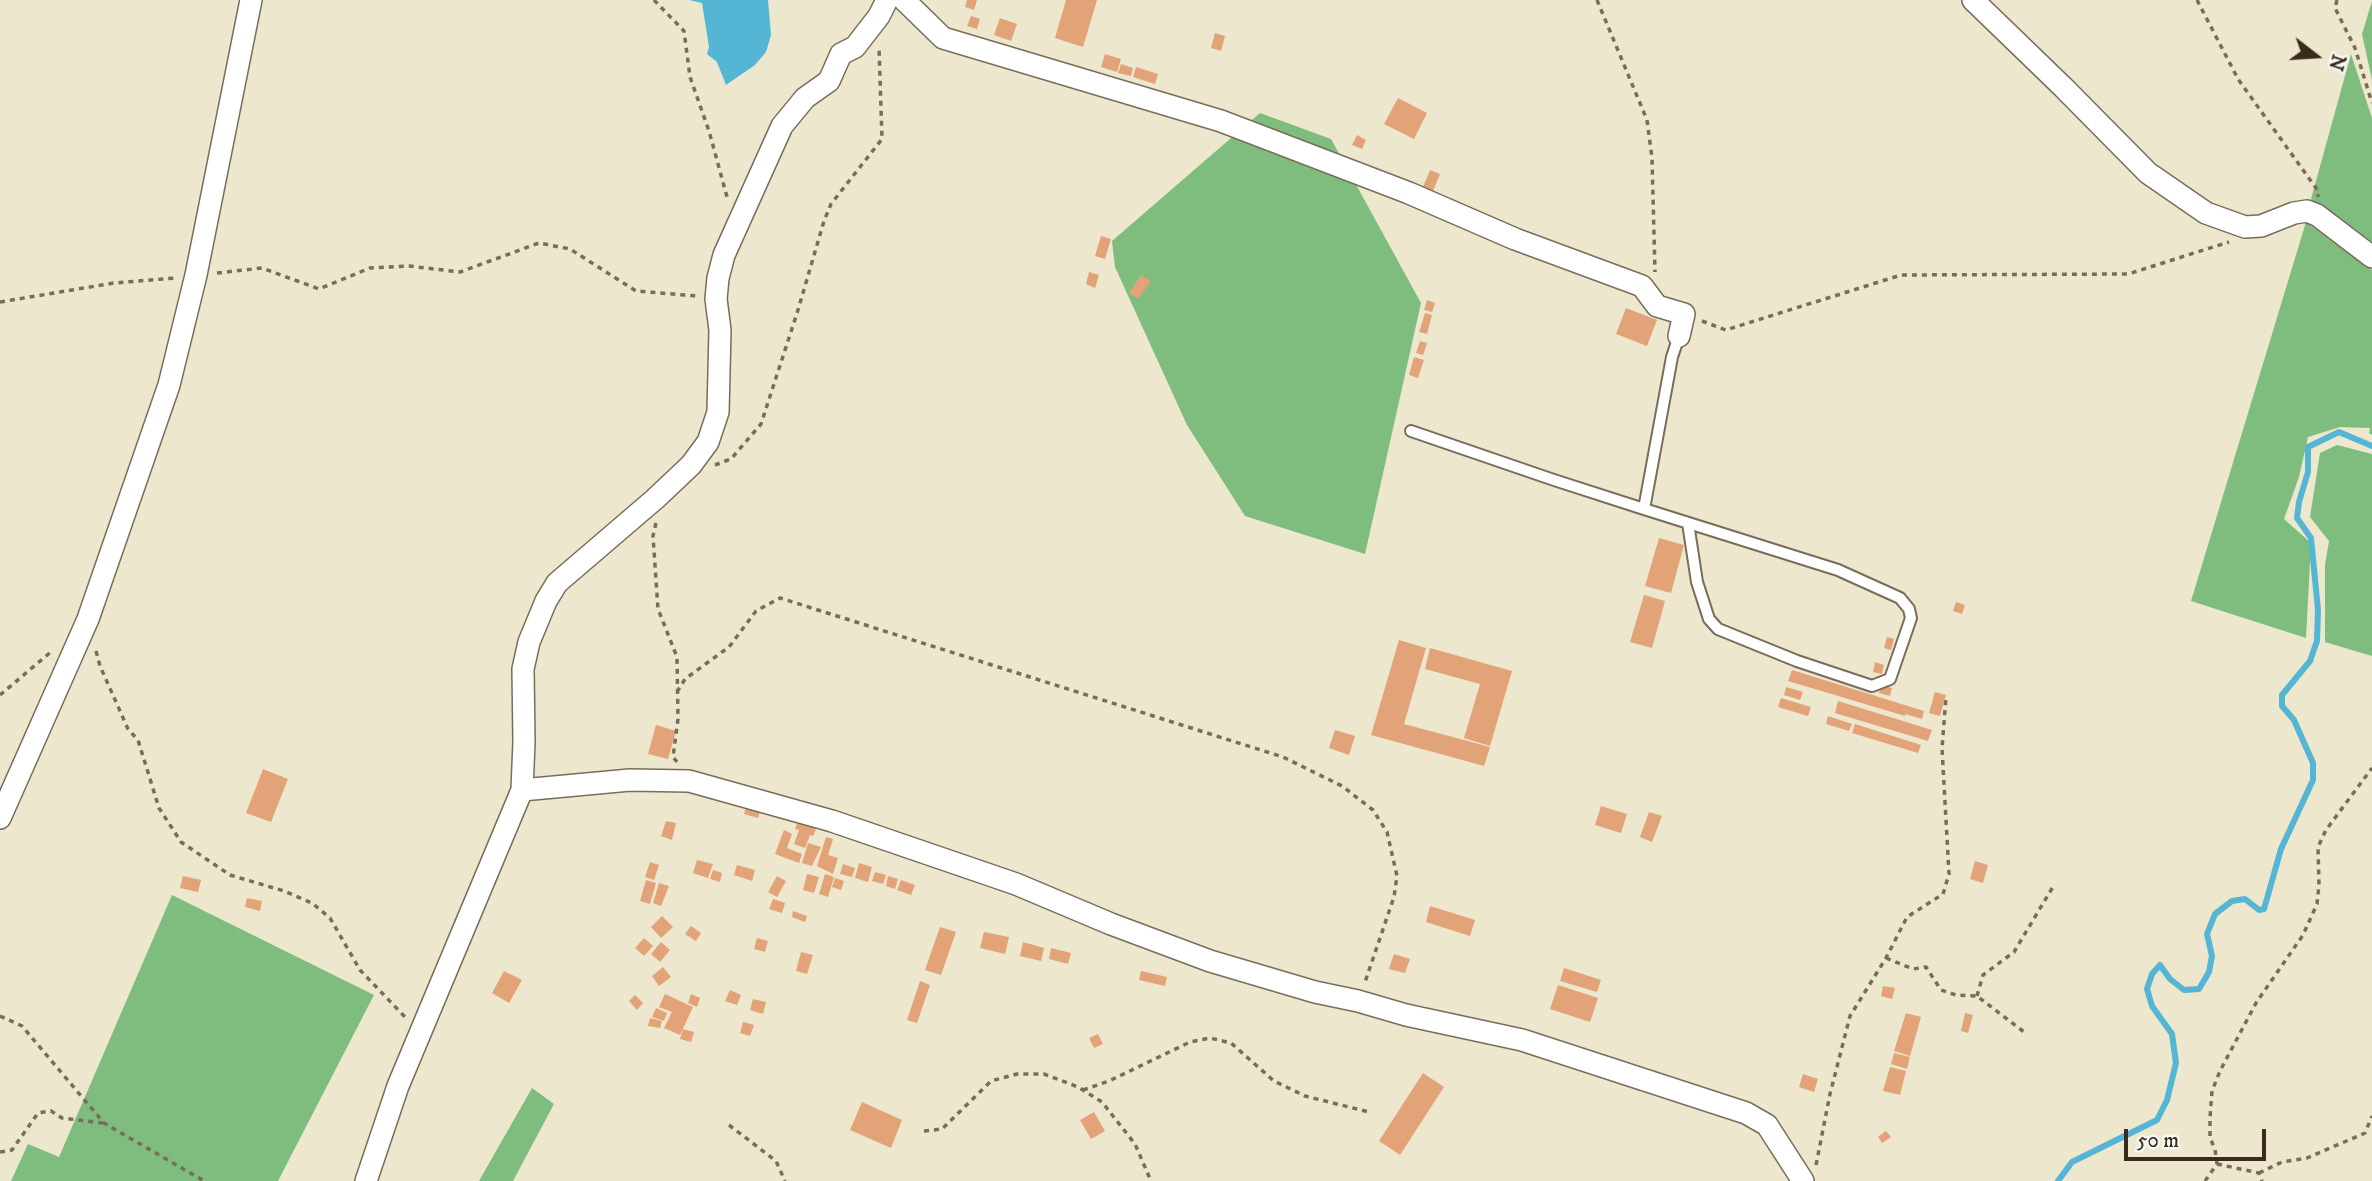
<!DOCTYPE html>
<style>
body{margin:0}
#map{position:relative;width:2372px;height:1181px;overflow:hidden;background:#ece7cd;font-family:"IM FELL DW Pica",serif}
canvas{display:block}
.north{position:absolute;left:2281px;top:21px;width:70px;height:70px;-webkit-text-stroke:5px #f6f6f2;paint-order:stroke;rotate:107deg;font-size:19px;font-weight:700;line-height:28px;text-align:center;color:#3b2a1e}
.north::after{content:'';display:block;margin:auto;width:24px;height:32px;background:#3b2a1e;clip-path:polygon(50% 0,100% 100%,50% 72%,0 100%)}
.scale{position:absolute;left:2124px;top:1129px;width:142px;height:32px;box-sizing:border-box;border:4px solid #3b2a1e;border-top:0;padding-left:9px;font-size:21px;line-height:24px;white-space:nowrap;color:#3b2a1e;-webkit-text-stroke:5px #f6f6f2;paint-order:stroke}
</style>
<div id="map">
<canvas width="2372" height="1181"></canvas>
<div class="north">N</div>
<div class="scale">50 m</div>
</div>
<script>
const g = document.querySelector('canvas').getContext('2d');
g.lineJoin = 'round';
function fill(path, color) { g.fillStyle = color; g.fill(path, 'evenodd'); }
const shape = rows => new Path2D(rows.map(r => 'M' + r).join(''));
function stroke(path, color, width, dash) { g.strokeStyle = color; g.lineWidth = width; g.lineCap = dash ? 'butt' : 'round'; g.setLineDash(dash || []); g.stroke(path); }
fill(shape([
 [2372,1,2372,80,2362,34],
 [2351,54,2372,118,2372,246,2311,199],
 [1260,113,1331,139,1421,303,1365,554,1245,516,1187,425,1115,267,1112,241],
 [2306,222,2372,270,2372,435,2369,433,2370,428,2340,427,2308,437,2299,477,2284,519,2311,543,2306,638,2191,601],
 [2337,445,2372,454,2372,656,2325,642,2325,565,2329,541,2310,517,2320,453],
 [172,895,374,995,278,1181,11,1181,28,1144,59,1157],
 [532,1088,554,1104,513,1181,479,1181]
]), '#7ebd7e');
fill(shape([
 [689,0,768,0,771,35,766,52,755,65,726,85,717,62,707,54,709,47,702,3]
]), '#55b5d4');
stroke(shape([
 [2058,1181,2072,1162,2157,1120,2167,1100,2176,1063,2172,1034,2152,1006,2147,989,2152,974,2160,965,2170,979,2184,990,2199,989,2209,972,2212,956,2207,934,2215,914,2232,901,2245,899,2259,910,2264,909,2281,849,2313,780,2313,763,2294,720,2282,706,2282,695,2310,661,2317,641,2318,610,2311,538,2297,518,2299,502,2308,472,2308,447,2339,432,2372,446]
]), '#55b5d4', 6);
fill(shape([
 [967,0,977,0,974,10,965,7],
 [1066,0,1097,0,1083,47,1055,38],
 [971,16,980,19,977,29,967,26],
 [1000,18,1017,24,1011,41,994,35],
 [1215,33,1225,36,1221,51,1211,48],
 [1105,54,1121,59,1117,72,1101,67],
 [1121,64,1133,68,1131,76,1118,73],
 [1136,67,1158,74,1155,84,1133,77],
 [1398,98,1427,113,1414,139,1384,124],
 [1357,135,1366,140,1362,149,1352,145],
 [1430,170,1440,174,1433,191,1423,187],
 [1101,236,1111,239,1105,259,1095,256],
 [1089,272,1099,275,1095,288,1086,284],
 [1141,275,1151,281,1138,299,1129,293],
 [1427,300,1435,303,1432,312,1424,310],
 [1626,308,1657,320,1647,346,1616,334],
 [1425,313,1432,315,1427,334,1419,332],
 [1420,341,1427,343,1423,355,1416,353],
 [1414,357,1424,360,1418,378,1409,375],
 [1659,538,1684,545,1671,593,1645,586],
 [1644,595,1665,601,1652,648,1630,642],
 [1956,602,1965,605,1962,614,1953,611],
 [1887,637,1894,639,1891,650,1884,648],
 [1399,640,1426,648,1404,724,1490,747,1484,766,1371,735],
 [1430,648,1512,671,1490,746,1464,738,1480,684,1425,669],
 [1875,662,1884,665,1882,674,1873,672],
 [1792,670,1924,711,1922,719,1905,714,1905,716,1788,681],
 [1881,685,1892,688,1890,696,1879,693],
 [1786,687,1803,692,1800,700,1784,695],
 [1935,692,1946,695,1940,716,1929,713],
 [1781,698,1811,707,1808,716,1778,707],
 [1838,701,1932,730,1928,741,1835,713],
 [1828,716,1852,724,1849,731,1826,724],
 [1855,724,1921,745,1918,753,1852,733],
 [656,725,676,731,668,759,648,754],
 [1335,730,1355,736,1349,755,1329,748],
 [263,769,288,779,271,822,246,813],
 [747,803,761,808,758,818,744,814],
 [1601,806,1627,814,1621,833,1595,825],
 [1649,812,1662,816,1652,842,1640,837],
 [800,815,819,822,813,836,810,835,805,848,794,844,799,830,795,829],
 [666,821,676,823,672,840,661,836],
 [784,830,792,834,787,848,802,854,799,863,775,854],
 [826,837,833,839,828,855,838,858,833,874,817,866],
 [808,843,821,847,812,866,802,863],
 [697,860,713,864,708,878,693,873],
 [1975,861,1988,865,1983,883,1970,879],
 [650,862,659,865,654,880,645,877],
 [859,863,872,867,868,882,855,878],
 [843,864,855,868,852,877,840,874],
 [737,865,755,870,752,881,734,875],
 [713,870,722,873,720,882,710,879],
 [875,872,886,875,883,884,872,881],
 [807,874,819,877,814,893,803,890],
 [825,874,834,877,828,897,819,894],
 [183,876,201,880,198,892,180,888],
 [777,876,786,881,777,897,768,892],
 [888,876,898,879,895,889,886,886],
 [835,878,844,881,841,890,832,887],
 [646,880,656,883,650,904,640,901],
 [901,880,915,885,911,895,897,890],
 [659,883,669,886,661,906,653,903],
 [247,898,262,901,260,911,245,907],
 [773,899,785,903,782,913,769,909],
 [1430,906,1475,920,1470,936,1426,922],
 [793,911,807,916,805,922,792,917],
 [662,916,673,927,661,938,651,927],
 [691,926,701,933,696,941,685,934],
 [940,927,956,932,941,975,925,970],
 [984,932,1009,937,1005,954,980,948],
 [644,938,653,946,644,956,635,948],
 [757,938,768,941,765,952,754,949],
 [661,942,670,950,660,962,651,954],
 [1023,942,1044,948,1041,961,1020,956],
 [1051,948,1071,953,1068,964,1049,959],
 [801,952,813,955,807,974,796,971],
 [1394,954,1410,959,1405,973,1389,969],
 [663,967,671,977,659,986,652,976],
 [1564,968,1601,980,1597,992,1560,981],
 [504,971,522,980,509,1003,492,993],
 [1141,971,1167,977,1165,986,1139,980],
 [920,981,930,985,917,1023,907,1020],
 [1558,985,1598,998,1590,1022,1550,1009],
 [1883,986,1895,988,1892,999,1881,996],
 [730,990,741,995,737,1005,725,1001],
 [665,994,693,1007,680,1035,664,1028,672,1012,659,1007],
 [691,994,700,998,697,1007,688,1003],
 [635,995,643,1003,637,1010,629,1001],
 [753,999,766,1002,763,1014,750,1010],
 [656,1008,667,1013,664,1021,652,1017],
 [1906,1013,1921,1017,1910,1056,1894,1051],
 [1965,1013,1973,1015,1968,1033,1961,1031],
 [650,1018,662,1021,660,1028,648,1026],
 [743,1022,754,1025,750,1036,740,1033],
 [683,1029,694,1032,691,1042,680,1039],
 [1098,1034,1103,1044,1094,1048,1089,1038],
 [1894,1053,1910,1057,1907,1069,1891,1064],
 [1890,1067,1906,1071,1900,1095,1883,1091],
 [1423,1073,1444,1087,1400,1155,1379,1141],
 [1803,1074,1818,1079,1814,1092,1799,1087],
 [862,1102,902,1120,891,1148,850,1130],
 [1094,1112,1105,1131,1091,1139,1080,1120],
 [1886,1131,1891,1137,1882,1143,1878,1137]
]), '#e2a379');
const lane = shape([
 [1411,431,1554,480,1644,509,1838,570,1900,598,1909,609,1911,618,1890,679,1872,686,1797,661,1718,629,1709,619,1697,582,1688,523],
 [1644,509,1672,357,1679,336]
]);
const street = shape([
 [904,0,943,38,1221,121,1409,193,1515,239,1642,286,1657,306,1684,314,1679,336],
 [1973,0,2063,87,2148,173,2206,213,2245,227,2261,226,2294,213,2307,211,2317,215,2372,257],
 [522,790,630,780,689,781,832,821,1016,884,1111,924,1210,961,1315,992,1358,1001,1406,1015,1522,1040,1746,1113,1767,1125,1803,1181],
 [0,818,88,619,169,385,196,275,251,0],
 [366,1181,398,1086,522,790,524,742,523,669,529,642,546,601,557,583,655,499,691,465,708,442,718,412,720,330,716,299,718,278,724,255,782,126,805,98,829,81,841,54,855,47,879,16,887,0]
]);
stroke(lane, '#796c5b', 14);
stroke(street, '#796c5b', 24);
stroke(shape([
 [654,0,684,31,690,77,709,131,727,197],
 [1597,0,1647,120,1652,158,1655,272],
 [2197,0,2238,79,2318,191,2318,197],
 [2337,0,2335,8,2355,48,2372,103],
 [217,273,262,268,319,289,370,268,409,266,460,272,539,243,570,249,636,291,697,296],
 [0,302,114,283,175,278],
 [1702,321,1726,330,1901,275,2128,274,2229,242],
 [715,465,731,459,761,424,798,310,824,221,831,204,882,139,879,47],
 [656,523,653,536,658,609,677,657,678,719,673,757,677,762],
 [96,651,100,666,128,729,138,740,159,808,181,842,230,875,284,891,312,903,330,918,360,970,406,1018],
 [677,692,685,679,729,647,756,611,780,598,1283,757,1342,786,1373,810,1387,832,1397,876,1394,897,1365,982],
 [0,695,52,651],
 [1886,958,1913,969,1926,967,1941,990,1956,995,1977,996,2024,1032],
 [1977,996,1983,975,2014,952,2054,885],
 [0,1016,22,1026,104,1123,204,1181],
 [1083,1090,1109,1081,1190,1042,1210,1038,1231,1043,1274,1081,1305,1096,1369,1112],
 [729,1125,776,1161,785,1181],
 [924,1131,942,1129,991,1081,1017,1074,1044,1074,1078,1087,1102,1102,1135,1144,1151,1181],
 [0,1152,12,1150,38,1113,51,1111,62,1118,103,1123],
 [2217,1164,2259,1173,2262,1181],
 [1816,1165,1830,1094,1850,1016,1886,958,1907,917,1943,894,1949,874,1942,748,1946,697],
 [2259,1173,2282,1162,2307,1158,2365,1133,2372,1116],
 [2205,1181,2217,1164,2215,1149,2210,1138,2210,1118,2212,1091,2220,1071,2256,1003,2303,935,2317,904,2319,885,2318,847,2326,830,2372,768]
]), '#796c5b', 3.5, [5, 5]);
stroke(lane, '#fff', 10);
stroke(street, '#fff', 21);
</script>
